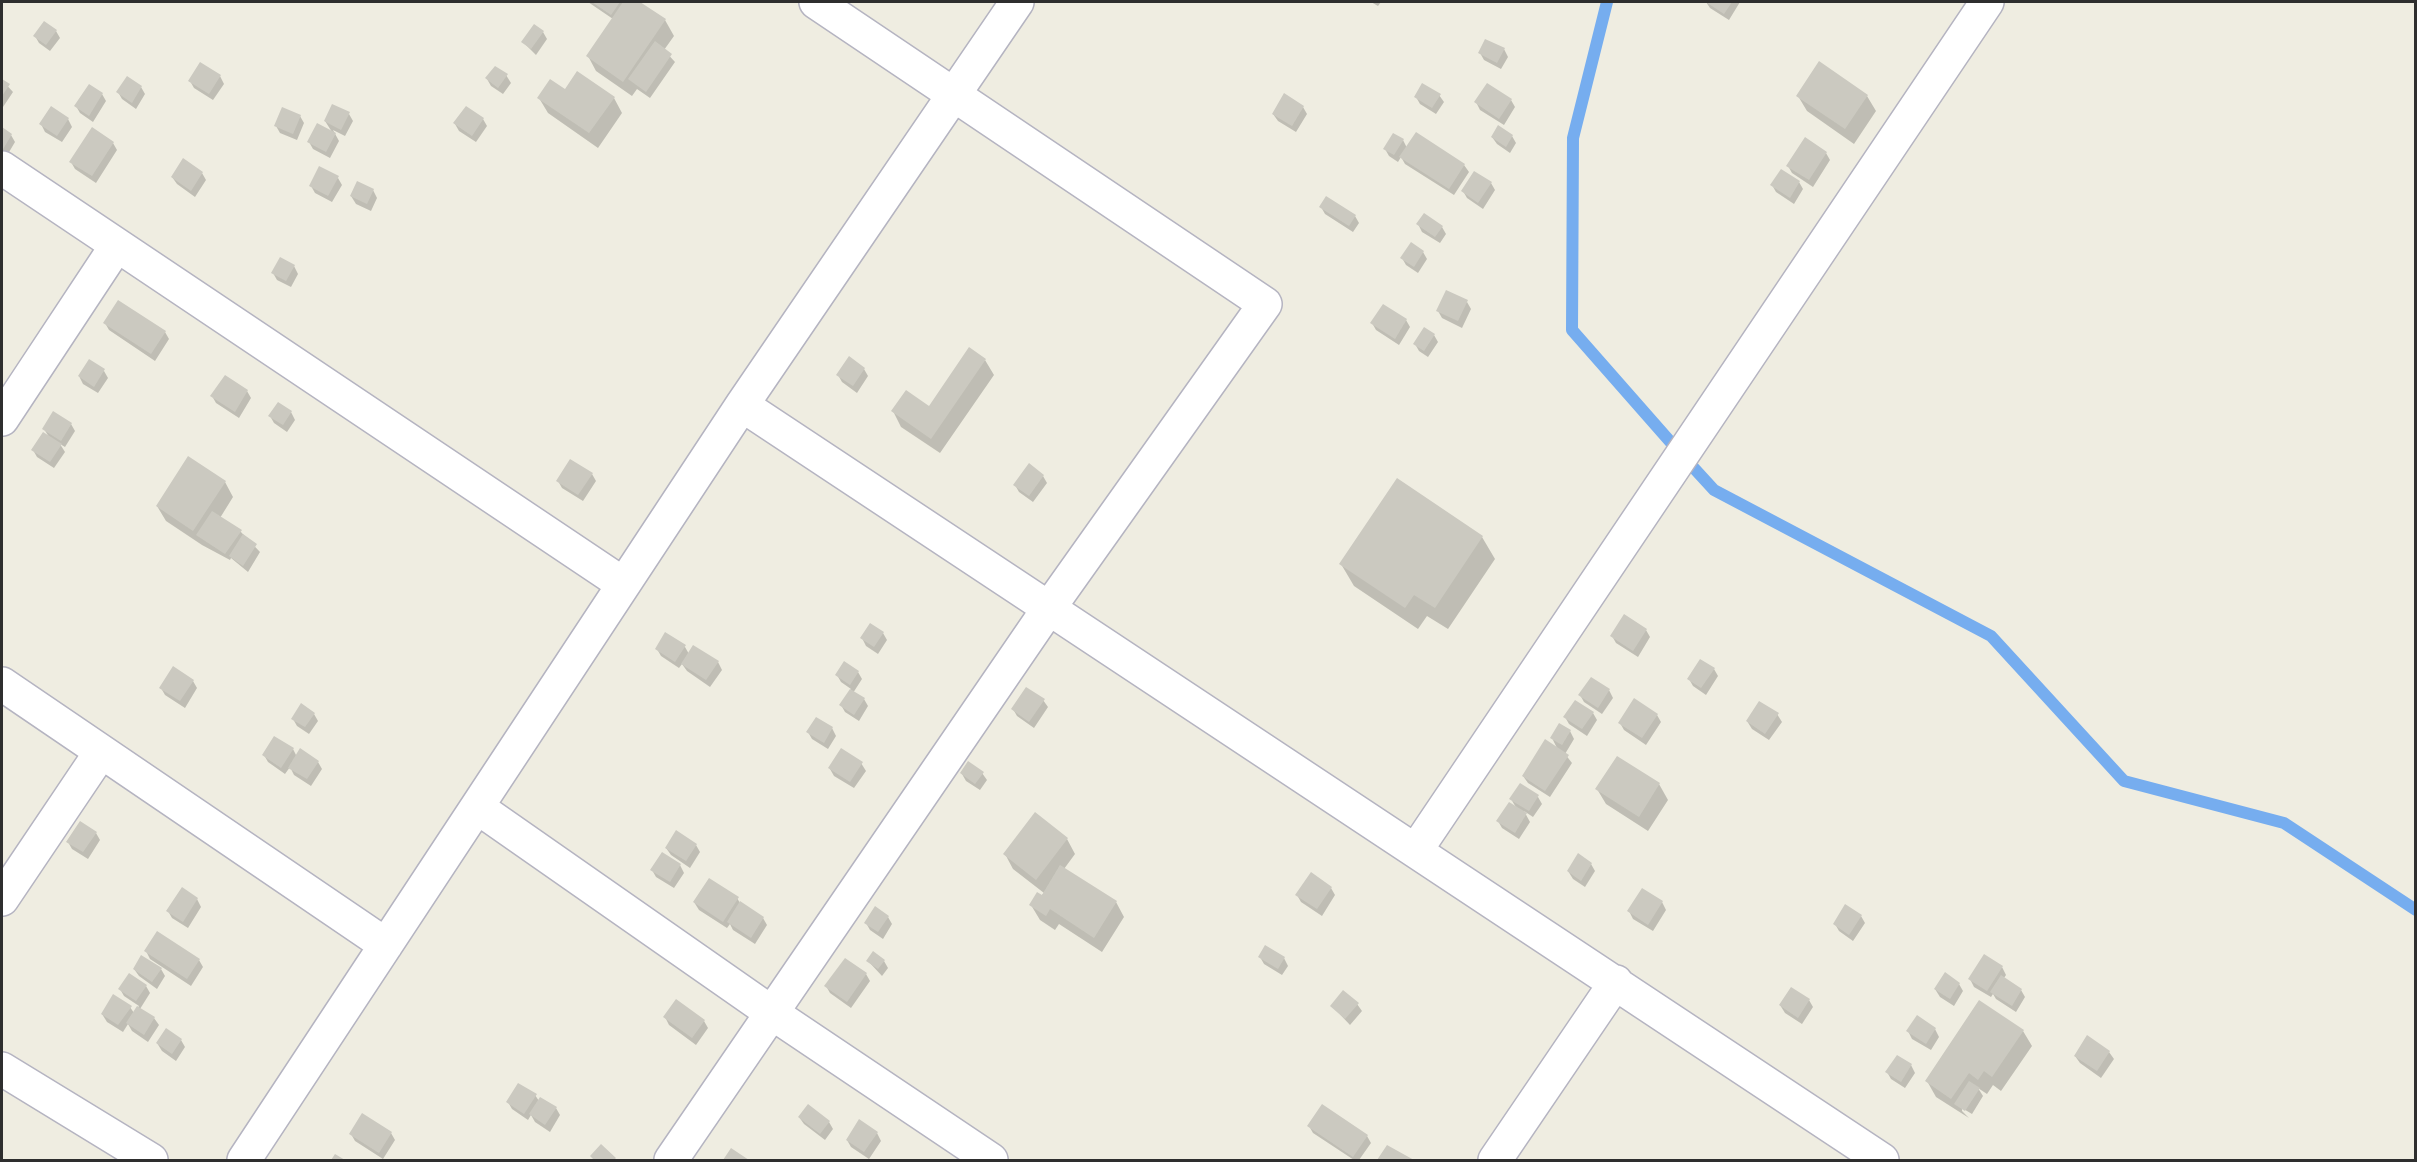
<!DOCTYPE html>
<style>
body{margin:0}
#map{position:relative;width:2417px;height:1162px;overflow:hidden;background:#efede1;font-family:Barlow,sans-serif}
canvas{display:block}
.frame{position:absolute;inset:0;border:3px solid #2e2e2e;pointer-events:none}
</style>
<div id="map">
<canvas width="2417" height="1162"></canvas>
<div class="frame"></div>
</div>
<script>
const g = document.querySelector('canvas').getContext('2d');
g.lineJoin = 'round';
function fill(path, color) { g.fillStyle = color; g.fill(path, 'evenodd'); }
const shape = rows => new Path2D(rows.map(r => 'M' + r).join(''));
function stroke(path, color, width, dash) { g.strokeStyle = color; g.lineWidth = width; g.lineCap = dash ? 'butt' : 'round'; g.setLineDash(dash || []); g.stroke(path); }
fill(shape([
 [588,2,638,2,665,20,674,36,664,50,675,62,650,98,637,89,632,96,596,71,588,56,613,19],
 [1371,2,1381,2,1378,6],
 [1706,2,1740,2,1729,20,1710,8],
 [56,31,60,38,50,51,39,43,35,36],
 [543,32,547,39,536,55,523,42],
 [1504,49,1508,57,1501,69,1484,60,1480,53],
 [506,75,511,83,503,94,491,86,487,79],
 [220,76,224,84,213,100,194,88,190,81],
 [2,80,13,92,3,107,2,106],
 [141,87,145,94,136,109,122,99,118,92],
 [565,91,614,98,622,113,598,148,548,113,539,98],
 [102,94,106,101,93,122,80,113,76,106],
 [1439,95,1444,102,1436,114,1420,104,1416,97],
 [1798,96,1867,96,1876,111,1854,144,1807,111],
 [1511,100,1515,107,1504,125,1480,110,1476,102],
 [1303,107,1307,114,1296,132,1278,121,1273,114],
 [349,114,353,121,345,136,333,130,339,141,330,158,313,149,309,142,332,132,325,121],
 [300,116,304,123,297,140,280,133,276,126],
 [68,119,72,127,62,142,45,132,41,124],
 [483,119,487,126,476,142,459,131,455,124],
 [2,128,11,135,15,142,2,164],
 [1416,134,1464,165,1469,172,1454,195,1405,164,1401,157,1398,162,1389,156,1385,149,1403,140,1407,148],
 [1512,136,1516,143,1510,153,1497,144,1492,137],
 [113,143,117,150,96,183,75,169,71,162],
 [1826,153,1830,160,1813,187,1792,173,1788,166],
 [202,173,206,180,195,197,177,184,172,177],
 [338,178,342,185,332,202,315,193,311,186],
 [1799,182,1803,189,1794,204,1776,192,1772,185],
 [1491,183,1495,190,1483,209,1467,198,1463,191],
 [373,190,377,198,371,211,356,204,351,196],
 [1321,207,1355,216,1359,223,1353,232,1325,214],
 [1418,224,1442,227,1446,234,1440,243,1422,232],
 [1423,252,1427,259,1418,273,1406,265,1402,258],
 [294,266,298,274,291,287,277,280,273,273],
 [1467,302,1471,309,1462,328,1442,318,1438,311],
 [1406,320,1410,327,1399,345,1376,330,1372,323],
 [105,323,165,332,169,339,155,361,109,330],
 [1434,335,1438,342,1428,357,1419,351,1415,344],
 [985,360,994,375,940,453,901,427,893,411,929,408],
 [864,369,868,376,857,393,842,382,838,375],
 [104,371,108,378,98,393,83,384,79,376],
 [247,391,251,398,239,418,216,403,212,396],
 [291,412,295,420,287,432,274,423,270,416],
 [71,424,75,431,65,447,60,444,65,452,54,468,37,457,33,450,49,437,44,429],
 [592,474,596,481,583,501,562,488,558,481],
 [1043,476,1047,483,1033,502,1019,492,1015,485],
 [225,482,233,497,220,518,240,531,260,552,248,572,231,558,230,560,202,545,166,521,157,506],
 [1482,537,1495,559,1448,629,1427,616,1418,629,1354,586,1341,564],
 [1646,630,1650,637,1638,657,1616,643,1612,636],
 [883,633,887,640,878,654,866,646,862,638],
 [685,647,689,654,718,662,722,670,710,687,687,671,682,664,679,668,661,656,657,649],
 [1714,669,1718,676,1706,695,1693,686,1689,679],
 [858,672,862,679,853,693,864,699,868,706,859,721,845,712,841,705,851,689,841,682,837,675],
 [193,681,197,688,185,708,165,695,161,688],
 [1609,690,1613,698,1602,714,1584,702,1580,695],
 [1043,700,1048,707,1034,728,1017,716,1013,709],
 [1593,713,1597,720,1587,736,1569,724,1565,717],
 [314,714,318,721,309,734,297,726,293,719],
 [1777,714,1782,722,1769,740,1752,729,1747,721],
 [1657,715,1661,722,1646,745,1624,730,1620,723],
 [817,719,832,728,836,736,828,749,812,739,808,732],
 [1570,731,1574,739,1565,754,1572,763,1550,797,1528,783,1523,776,1558,750,1552,738],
 [293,749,297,757,318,762,322,769,311,786,294,775,290,767,285,774,268,762,264,755],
 [861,763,866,771,854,788,834,776,830,769],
 [982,773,987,780,980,790,966,781,962,774],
 [1659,784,1668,800,1648,831,1606,804,1597,789],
 [1538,797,1542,804,1533,817,1524,811,1530,822,1519,839,1502,828,1498,821,1517,809,1511,799],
 [96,833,100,840,88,859,72,849,68,842],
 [1067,839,1075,854,1064,869,1116,902,1124,917,1102,952,1059,924,1055,930,1040,920,1031,905,1044,893,1013,869,1005,854],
 [696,845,700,852,690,868,671,855,666,848],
 [1591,864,1595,871,1585,887,1573,879,1568,871],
 [680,865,684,873,674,888,656,877,652,870],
 [1331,888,1335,895,1322,916,1301,902,1297,895],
 [737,898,740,903,763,918,767,925,755,944,733,930,730,924,727,928,699,910,694,902],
 [197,899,201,907,188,928,172,918,168,911],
 [1662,902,1666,910,1653,931,1633,919,1629,911],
 [1861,916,1865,923,1853,941,1839,931,1835,924],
 [888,917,892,924,883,939,870,930,866,923],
 [146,951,199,960,203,967,191,986,150,959],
 [1260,957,1284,958,1288,966,1282,975,1264,964],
 [868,961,884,961,888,968,882,976],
 [2002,967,2006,975,2004,978,2021,990,2025,997,2016,1012,1996,999,1993,994,1991,997,1974,987,1970,979],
 [134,969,161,969,165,976,157,989,139,976],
 [866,974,870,981,851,1008,830,993,826,986],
 [1959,984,1963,991,1954,1006,1940,997,1935,989],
 [146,986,150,993,140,1009,154,1018,159,1025,148,1042,132,1031,128,1024,123,1032,107,1022,102,1014,130,1007,134,1013,139,1006,124,996,120,989],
 [1809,1000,1813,1007,1802,1024,1785,1013,1780,1005],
 [1357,1004,1362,1011,1350,1025,1332,1006],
 [665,1017,704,1021,708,1028,696,1045,669,1025],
 [1935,1029,1939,1037,1931,1050,1912,1039,1908,1031],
 [2023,1031,2032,1046,2001,1091,1993,1085,1987,1094,1978,1088,1983,1096,1972,1114,1962,1108,1962,1111,1969,1118,1936,1097,1927,1081],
 [181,1040,185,1047,176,1061,162,1051,157,1043],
 [2109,1052,2114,1059,2101,1078,2080,1063,2075,1056],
 [1911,1065,1915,1073,1905,1088,1891,1079,1887,1072],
 [535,1095,539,1101,556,1108,560,1115,550,1132,535,1122,531,1115,528,1120,512,1109,508,1102],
 [799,1117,829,1122,833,1129,825,1140,804,1124],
 [1309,1126,1367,1136,1371,1143,1359,1160,1354,1160,1313,1133],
 [391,1133,395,1140,383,1159,355,1141,351,1134],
 [877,1133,881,1141,869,1159,851,1147,847,1140]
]), '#0003');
stroke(shape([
 [1607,2,1573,138,1572,330,1681,454,1714,490,1991,636,2124,781,2284,823,2416,910]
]), '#76adef', 12);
fill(shape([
 [592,2,620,2,611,15],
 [623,2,640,2,666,19,623,82,586,56],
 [1706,2,1732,2,1724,14],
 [44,21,57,30,46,45,33,36],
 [534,24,544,31,531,49,521,42],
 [1485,39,1505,48,1497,63,1478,53],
 [655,41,672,54,646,92,628,79],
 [1819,61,1868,95,1845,129,1796,96],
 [200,62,221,75,209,94,188,81],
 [495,66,508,74,498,88,485,78],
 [577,71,615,97,589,133,537,98,550,79,565,89],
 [127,76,142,86,132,103,116,92],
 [2,79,10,84,2,96],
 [1422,83,1441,94,1432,108,1414,97],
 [1487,83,1512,99,1499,119,1474,102],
 [89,84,103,93,89,116,74,106],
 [1284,93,1304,106,1292,126,1272,114],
 [332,104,350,112,341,130,324,121],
 [51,106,69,118,57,136,39,124],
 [466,106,484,118,472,136,453,123],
 [282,107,301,115,293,134,274,126],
 [317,123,336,133,326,152,307,142],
 [1498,125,1513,135,1506,147,1491,137],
 [2,127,12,134,2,151],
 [92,127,114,142,92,176,69,162],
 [1416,132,1465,164,1449,189,1399,157],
 [1393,133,1404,139,1394,155,1383,149],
 [1805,137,1827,152,1809,180,1786,166],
 [183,158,203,172,191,191,171,177],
 [319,166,339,176,328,196,309,186],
 [1781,169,1800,181,1790,198,1770,185],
 [1474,171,1492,182,1478,203,1461,191],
 [357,181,374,189,367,204,350,196],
 [1326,196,1356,215,1349,226,1319,207],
 [1424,213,1443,226,1435,237,1416,224],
 [1411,242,1424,251,1414,267,1400,258],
 [280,257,295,265,286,281,271,273],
 [1446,290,1468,300,1458,321,1436,311],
 [118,300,166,331,151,354,103,323],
 [1383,304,1407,319,1395,339,1370,323],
 [1424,327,1435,334,1424,351,1413,344],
 [969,347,986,359,931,439,891,411,906,390,929,406],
 [849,356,865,368,853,386,836,375],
 [89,359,105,369,94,387,78,376],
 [225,375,248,390,235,412,210,396],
 [278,402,292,411,283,425,268,416],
 [53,411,72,423,61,441,42,429],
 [43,432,62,444,50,462,31,450],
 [188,456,226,481,193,531,156,506],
 [570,459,593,473,578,495,556,481],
 [1029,463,1044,475,1029,496,1013,485],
 [1397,478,1483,536,1435,608,1414,595,1405,608,1339,564],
 [212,511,242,530,225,554,196,535],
 [243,534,257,544,243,566,229,556],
 [1624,614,1647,629,1633,651,1610,636],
 [870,623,884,632,874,647,860,638],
 [665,632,686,645,675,662,655,649],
 [693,645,719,661,706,680,681,664],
 [1700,659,1715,668,1701,688,1687,679],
 [844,661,859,671,850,685,835,675],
 [173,666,194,680,180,701,159,688],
 [1591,677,1610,689,1598,708,1578,695],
 [1026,687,1045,699,1029,722,1011,709],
 [850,689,865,698,854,715,839,705],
 [1634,698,1658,714,1642,738,1618,723],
 [1575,700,1594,712,1582,729,1563,717],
 [1759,701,1779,713,1765,734,1746,721],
 [301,703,315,713,305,727,291,719],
 [816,717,833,727,824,743,806,732],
 [1559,723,1571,730,1562,745,1550,738],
 [274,736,294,748,281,768,262,755],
 [1545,739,1569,755,1545,791,1522,776],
 [300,748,319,761,307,779,288,768],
 [841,748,863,762,850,782,828,768],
 [1617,756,1660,783,1639,817,1595,789],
 [968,761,984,772,975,784,960,773],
 [1520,783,1539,795,1529,811,1509,799],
 [1509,802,1527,813,1515,833,1496,821],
 [1035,812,1068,838,1036,880,1003,854],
 [80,821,97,832,83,852,66,842],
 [676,830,697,844,686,861,665,848],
 [662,852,681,864,670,882,650,870],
 [1578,853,1592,863,1581,881,1567,871],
 [1060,865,1117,901,1094,938,1050,909,1046,916,1029,905,1037,892,1042,895],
 [1311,872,1332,887,1317,909,1295,895],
 [709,878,739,897,723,922,693,902],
 [182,887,198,898,183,922,166,911],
 [1642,888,1663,901,1648,925,1627,911],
 [740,901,764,917,751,938,727,922],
 [1845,904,1862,915,1849,935,1833,924],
 [875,906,889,916,878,932,864,923],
 [157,931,200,959,187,979,144,951],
 [1265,945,1285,957,1278,969,1258,957],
 [873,951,885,960,878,969,866,961],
 [1984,954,2003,966,1987,991,1968,979],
 [141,955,162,968,152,982,133,969],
 [845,958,867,973,847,1002,824,986],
 [1945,972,1960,983,1950,999,1934,989],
 [129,973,147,985,136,1001,118,989],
 [2001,975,2022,989,2012,1006,1990,992],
 [1791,987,1810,999,1798,1018,1779,1005],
 [1343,990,1359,1003,1345,1019,1330,1006],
 [113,994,132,1006,118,1025,101,1014],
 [676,999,705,1020,692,1038,663,1017],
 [1979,1000,2024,1030,1992,1077,1984,1071,1978,1080,1969,1073,1951,1099,1925,1081],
 [137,1006,155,1017,144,1035,126,1023],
 [1917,1015,1936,1028,1926,1044,1906,1031],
 [166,1028,182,1039,172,1054,156,1043],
 [2087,1035,2110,1051,2097,1071,2074,1056],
 [1897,1055,1912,1064,1901,1082,1885,1072],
 [1969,1081,1980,1088,1965,1111,1954,1104],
 [518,1083,537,1094,524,1114,506,1102],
 [540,1097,557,1107,545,1125,529,1114],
 [808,1104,830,1121,820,1134,798,1117],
 [1322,1104,1368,1135,1353,1157,1307,1126],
 [362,1113,392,1132,379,1153,349,1134],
 [859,1119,878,1132,864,1152,846,1140],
 [601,1144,616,1158,614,1160,594,1160,590,1156],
 [1387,1145,1414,1160,1377,1160],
 [731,1148,749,1160,723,1160],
 [335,1154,345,1160,331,1160]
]), '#cbc9c0');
const minor = shape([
 [2,168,623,584],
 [742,405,1882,1160],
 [2,419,117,245],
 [2,684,386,945],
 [477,807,772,1013,991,1160],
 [1416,850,1987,2],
 [2,899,101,752],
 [2,1069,151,1160],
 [244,1160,742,405,1017,2],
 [671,1160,1049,608,1265,304,816,2],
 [1495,1160,1616,982]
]);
stroke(minor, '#b5b4c1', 36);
stroke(minor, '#fff', 33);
</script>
